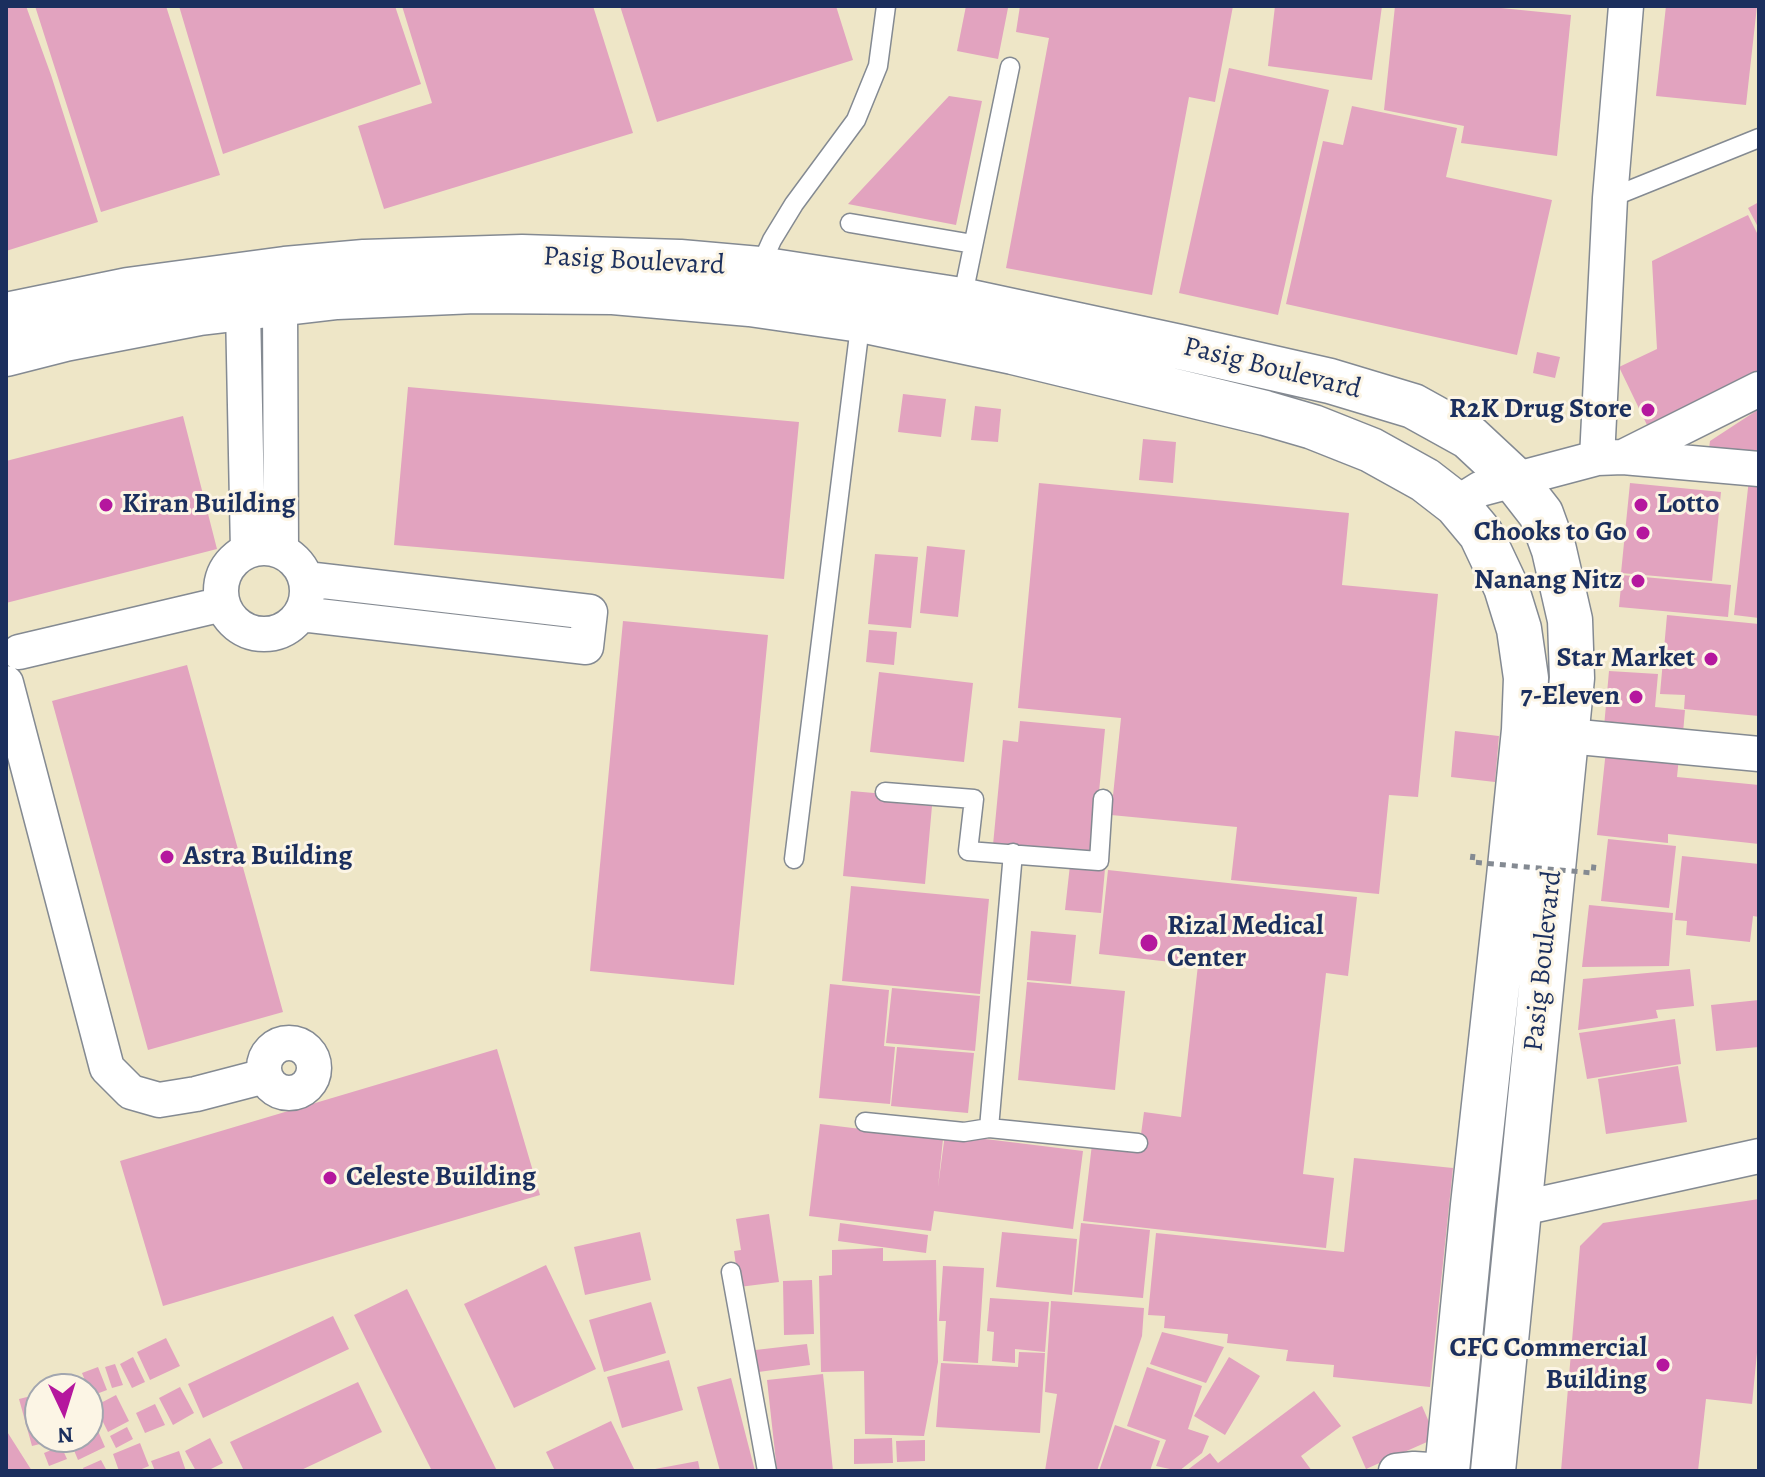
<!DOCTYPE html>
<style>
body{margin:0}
#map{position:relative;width:1765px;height:1477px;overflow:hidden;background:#eee6c7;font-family:Alegreya,serif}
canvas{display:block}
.frame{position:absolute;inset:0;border:8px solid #1b2f5e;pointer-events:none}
.north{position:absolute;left:24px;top:1373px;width:80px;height:80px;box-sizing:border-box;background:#fcf5e5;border:2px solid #a2a6af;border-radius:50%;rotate:176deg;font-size:22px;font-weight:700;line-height:32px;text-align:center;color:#1b2f5e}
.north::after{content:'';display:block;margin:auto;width:28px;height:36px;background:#b5179e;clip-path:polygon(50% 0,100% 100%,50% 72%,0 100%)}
</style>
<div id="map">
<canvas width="1765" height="1477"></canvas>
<div class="frame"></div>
<div class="north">N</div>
</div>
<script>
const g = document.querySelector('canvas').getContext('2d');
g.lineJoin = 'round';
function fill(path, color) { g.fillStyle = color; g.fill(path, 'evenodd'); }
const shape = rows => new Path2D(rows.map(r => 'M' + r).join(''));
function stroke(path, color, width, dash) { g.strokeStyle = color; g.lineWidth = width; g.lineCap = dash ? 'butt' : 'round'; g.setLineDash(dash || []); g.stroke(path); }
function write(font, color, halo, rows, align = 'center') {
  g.font = font + ' Alegreya,serif'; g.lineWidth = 6; g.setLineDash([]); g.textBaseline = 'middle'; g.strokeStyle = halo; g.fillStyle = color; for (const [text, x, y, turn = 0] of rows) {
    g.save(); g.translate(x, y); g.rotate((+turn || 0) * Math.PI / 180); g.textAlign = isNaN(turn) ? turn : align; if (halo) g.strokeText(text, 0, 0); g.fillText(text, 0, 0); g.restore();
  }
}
fill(shape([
 [6,6,26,6,51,75,98,222,6,251],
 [35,6,166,6,220,175,101,212],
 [179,6,395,6,421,84,223,154],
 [402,6,593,6,633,133,384,209,358,126,432,103],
 [620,6,836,6,853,60,657,122],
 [966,6,1008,8,998,59,957,51],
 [1020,6,1233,6,1215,102,1189,97,1152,295,1006,268,1049,38,1016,32],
 [1275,6,1382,6,1372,80,1268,66],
 [1395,6,1481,6,1571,15,1557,156,1461,143,1464,126,1384,110],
 [1666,6,1757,6,1746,105,1656,96],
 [1229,68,1329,90,1278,315,1179,293],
 [949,96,982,101,956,225,848,204],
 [1352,106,1457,128,1446,177,1552,200,1517,355,1286,304,1323,141,1343,145],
 [1759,202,1759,229,1748,208],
 [1748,215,1759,237,1759,371,1647,425,1619,367,1657,349,1652,261],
 [1537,352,1560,357,1555,378,1533,373],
 [408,387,799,422,784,579,394,545],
 [903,394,946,399,941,437,898,432],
 [975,406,1001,409,998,442,971,440],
 [1759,409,1759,461,1708,456,1710,441],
 [183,416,217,549,6,603,6,461],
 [1143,439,1176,442,1173,483,1139,480],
 [1749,479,1759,481,1759,618,1734,615],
 [1039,483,1349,513,1342,585,1438,594,1418,797,1389,795,1379,894,1231,880,1237,827,1111,815,1121,718,1018,708],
 [1630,483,1721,492,1712,581,1621,573],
 [927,546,965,550,958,617,920,613],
 [875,554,918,557,911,628,868,624],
 [1622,575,1731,585,1728,617,1619,607],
 [1667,615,1759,624,1759,716,1684,709,1685,695,1660,694],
 [623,621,768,635,734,985,590,971],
 [869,630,897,632,894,665,866,662],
 [187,665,283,1012,148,1050,52,701],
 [1609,671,1658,674,1655,707,1685,710,1683,733,1604,727],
 [879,672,973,683,964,762,870,752],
 [1020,721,1105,729,1093,855,993,845,1003,740,1018,742],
 [1455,731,1499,736,1495,782,1451,777],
 [1606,750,1679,757,1677,777,1759,785,1759,844,1668,834,1668,843,1597,835],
 [851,791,897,795,896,803,932,806,925,884,843,876],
 [1608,839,1676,846,1669,908,1601,901],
 [1682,856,1759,864,1759,917,1753,916,1750,942,1686,935,1687,921,1675,920],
 [1070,865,1105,869,1101,913,1065,910],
 [1108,870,1357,897,1348,976,1326,973,1303,1174,1334,1178,1326,1248,1083,1221,1092,1144,1139,1149,1144,1112,1181,1117,1198,965,1099,954],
 [851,886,989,899,980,994,842,981],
 [1589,905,1673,913,1669,966,1582,967],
 [1031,931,1076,935,1071,984,1027,980],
 [1690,969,1694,1006,1656,1010,1658,1018,1578,1030,1583,979],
 [1027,982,1125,991,1115,1090,1018,1080],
 [830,984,889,990,884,1046,895,1047,890,1104,819,1098],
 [892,988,980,996,975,1051,886,1043],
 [1759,1000,1759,1047,1716,1051,1711,1005],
 [1675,1019,1681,1064,1587,1079,1579,1033],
 [897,1047,974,1053,968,1113,891,1106],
 [497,1049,540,1195,163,1306,120,1161],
 [1678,1066,1687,1122,1606,1134,1598,1079],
 [820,1124,943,1139,938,1187,945,1134,1083,1151,1073,1229,934,1211,931,1231,809,1216],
 [1354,1158,1453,1168,1430,1387,1333,1377,1334,1365,1286,1361,1288,1350,1227,1343,1228,1334,1164,1328,1165,1316,1148,1315,1156,1233,1344,1252],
 [1759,1199,1759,1332,1752,1404,1706,1399,1698,1471,1561,1471,1580,1246,1603,1223],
 [769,1214,779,1282,739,1287,734,1251,741,1250,736,1219],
 [840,1223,928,1235,926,1253,838,1241],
 [1081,1223,1150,1230,1143,1298,1074,1292],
 [640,1232,651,1280,585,1295,574,1247],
 [1002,1232,1077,1239,1072,1295,996,1287],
 [883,1248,883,1261,936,1260,938,1362,924,1436,865,1434,864,1371,821,1372,819,1276,832,1275,832,1250],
 [546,1265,596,1369,514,1408,464,1304],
 [943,1266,984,1268,978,1363,943,1361,946,1321,939,1321],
 [812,1280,814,1334,784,1335,783,1281],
 [407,1289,497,1471,432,1471,382,1372,354,1315],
 [990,1298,1049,1302,1045,1352,1015,1349,1015,1363,992,1361,994,1332,987,1331],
 [1051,1301,1144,1308,1142,1336,1097,1471,1045,1471,1057,1394,1045,1392],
 [651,1302,666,1353,604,1372,589,1320],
 [333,1316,349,1349,203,1418,188,1384],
 [1162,1332,1224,1347,1206,1383,1150,1364],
 [166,1338,180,1366,150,1380,137,1352],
 [807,1344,810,1365,751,1373,747,1351],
 [1019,1352,1045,1353,1040,1433,936,1427,941,1363,1018,1367],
 [133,1357,145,1382,132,1388,120,1364],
 [1229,1357,1260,1376,1225,1435,1194,1416],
 [669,1360,683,1410,622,1428,607,1377],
 [115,1364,123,1385,112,1388,105,1367],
 [98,1367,107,1390,91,1396,82,1373],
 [1147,1367,1202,1386,1188,1429,1209,1436,1202,1453,1179,1471,1156,1466,1166,1440,1127,1426],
 [823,1374,833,1471,777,1471,767,1380],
 [731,1378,755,1471,720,1471,697,1387],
 [78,1381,82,1389,62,1389],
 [358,1382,382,1432,299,1471,244,1471,230,1442],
 [180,1387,194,1413,173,1425,159,1398],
 [1314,1391,1341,1426,1301,1456,1312,1471,1186,1471,1210,1453,1218,1463],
 [39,1394,40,1437,51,1437,52,1441,32,1446,19,1399],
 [116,1395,129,1421,108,1432,95,1406],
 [155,1404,165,1425,145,1433,136,1413],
 [1422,1406,1436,1438,1366,1469,1352,1437],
 [611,1421,635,1471,555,1471,546,1452],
 [1115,1425,1160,1441,1150,1471,1099,1471],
 [127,1427,133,1439,116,1448,110,1436],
 [6,1430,32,1471,6,1471],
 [98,1431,105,1447,78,1460,71,1443],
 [210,1438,223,1463,207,1471,196,1471,185,1451],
 [892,1438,893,1463,854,1464,854,1439],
 [925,1440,925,1461,897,1462,896,1441],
 [140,1443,149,1466,137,1471,119,1471,113,1454],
 [61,1446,67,1459,49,1466,44,1453],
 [179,1451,186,1471,155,1471,151,1461],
 [101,1460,107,1471,84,1471,83,1468],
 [698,1461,700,1471,655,1471,655,1469]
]), '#e2a3bf');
const service = shape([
 [1610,198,1759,138],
 [850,223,973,244],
 [759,269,772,240,794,204,856,120,878,66,886,6],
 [962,300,1010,67],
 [885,792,974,799,968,851,1099,861,1103,799],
 [1013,853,989,1128,1138,1143],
 [794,859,861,318],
 [865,1122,964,1132,989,1128],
 [731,1272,767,1471]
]);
const minor = shape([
 [280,304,281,551],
 [243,309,248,551],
 [1623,457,1759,389],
 [1597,458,1610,198,1626,6],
 [1456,504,1480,489,1597,458,1623,457,1759,469],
 '221 591a43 43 0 1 1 86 0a43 43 0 1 1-86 0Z',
 [301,614,586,647,590,612,306,579],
 [19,652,223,604],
 [6,683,107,1068,131,1092,159,1100,196,1094,265,1076],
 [1568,736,1759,754],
 '264 1068a25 25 0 1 1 50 0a25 25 0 1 1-50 0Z',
 [1518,1209,1759,1156],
 [1396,1471,1414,1469,1445,1471]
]);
const primary = shape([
 [6,315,128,290,285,269,364,262,522,257,680,262,759,269,961,300,1180,347,1330,381,1413,406,1469,437,1513,478,1541,514,1554,550,1570,620,1572,678,1493,1471],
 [6,354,65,339,200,313,337,297,475,291,613,292,750,304,861,320,1013,352,1265,413,1313,427,1371,450,1425,480,1456,504,1481,534,1506,587,1519,629,1526,678,1524,730,1509,877,1473,1205,1447,1471]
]);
stroke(service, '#848a92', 21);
stroke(minor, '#848a92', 37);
stroke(primary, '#848a92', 47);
stroke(service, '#fff', 18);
stroke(minor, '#fff', 34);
stroke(primary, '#fff', 44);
stroke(shape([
 [1473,854,1472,862,1593,873,1594,864]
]), '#848a92', 5, [6, 6]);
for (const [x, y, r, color] of [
 [1648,410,8,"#b5179e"],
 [106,505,8,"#b5179e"],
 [1641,505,8,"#b5179e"],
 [1643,533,8,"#b5179e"],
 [1638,581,8,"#b5179e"],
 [1711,659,8,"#b5179e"],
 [1636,697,8,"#b5179e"],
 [167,857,8,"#b5179e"],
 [1149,943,10,"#b5179e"],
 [330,1178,8,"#b5179e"],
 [1663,1365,8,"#b5179e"]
]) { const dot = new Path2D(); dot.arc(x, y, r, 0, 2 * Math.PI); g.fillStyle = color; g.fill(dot); stroke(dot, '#fcf5e5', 3); }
write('28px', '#1b2f5e', '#fcf5e5', [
 ["Pasig Boulevard",634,262,3],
 ["Pasig Boulevard",1272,369,14],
 ["Pasig Boulevard",1544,961,-84]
]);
write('bold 28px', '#1b2f5e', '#fcf5e5', [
 ["R2K Drug Store",1632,410],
 ["Kiran Building",122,505,"left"],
 ["Lotto",1657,505,"left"],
 ["Chooks to Go",1627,533],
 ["Nanang Nitz",1622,581],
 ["Star Market",1695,659],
 ["7-Eleven",1620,697],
 ["Astra Building",183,857,"left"],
 ["Rizal Medical",1167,927,"left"],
 ["Center",1167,959,"left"],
 ["Celeste Building",346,1178,"left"],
 ["CFC Commercial",1647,1349],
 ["Building",1647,1381]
], 'right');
</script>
